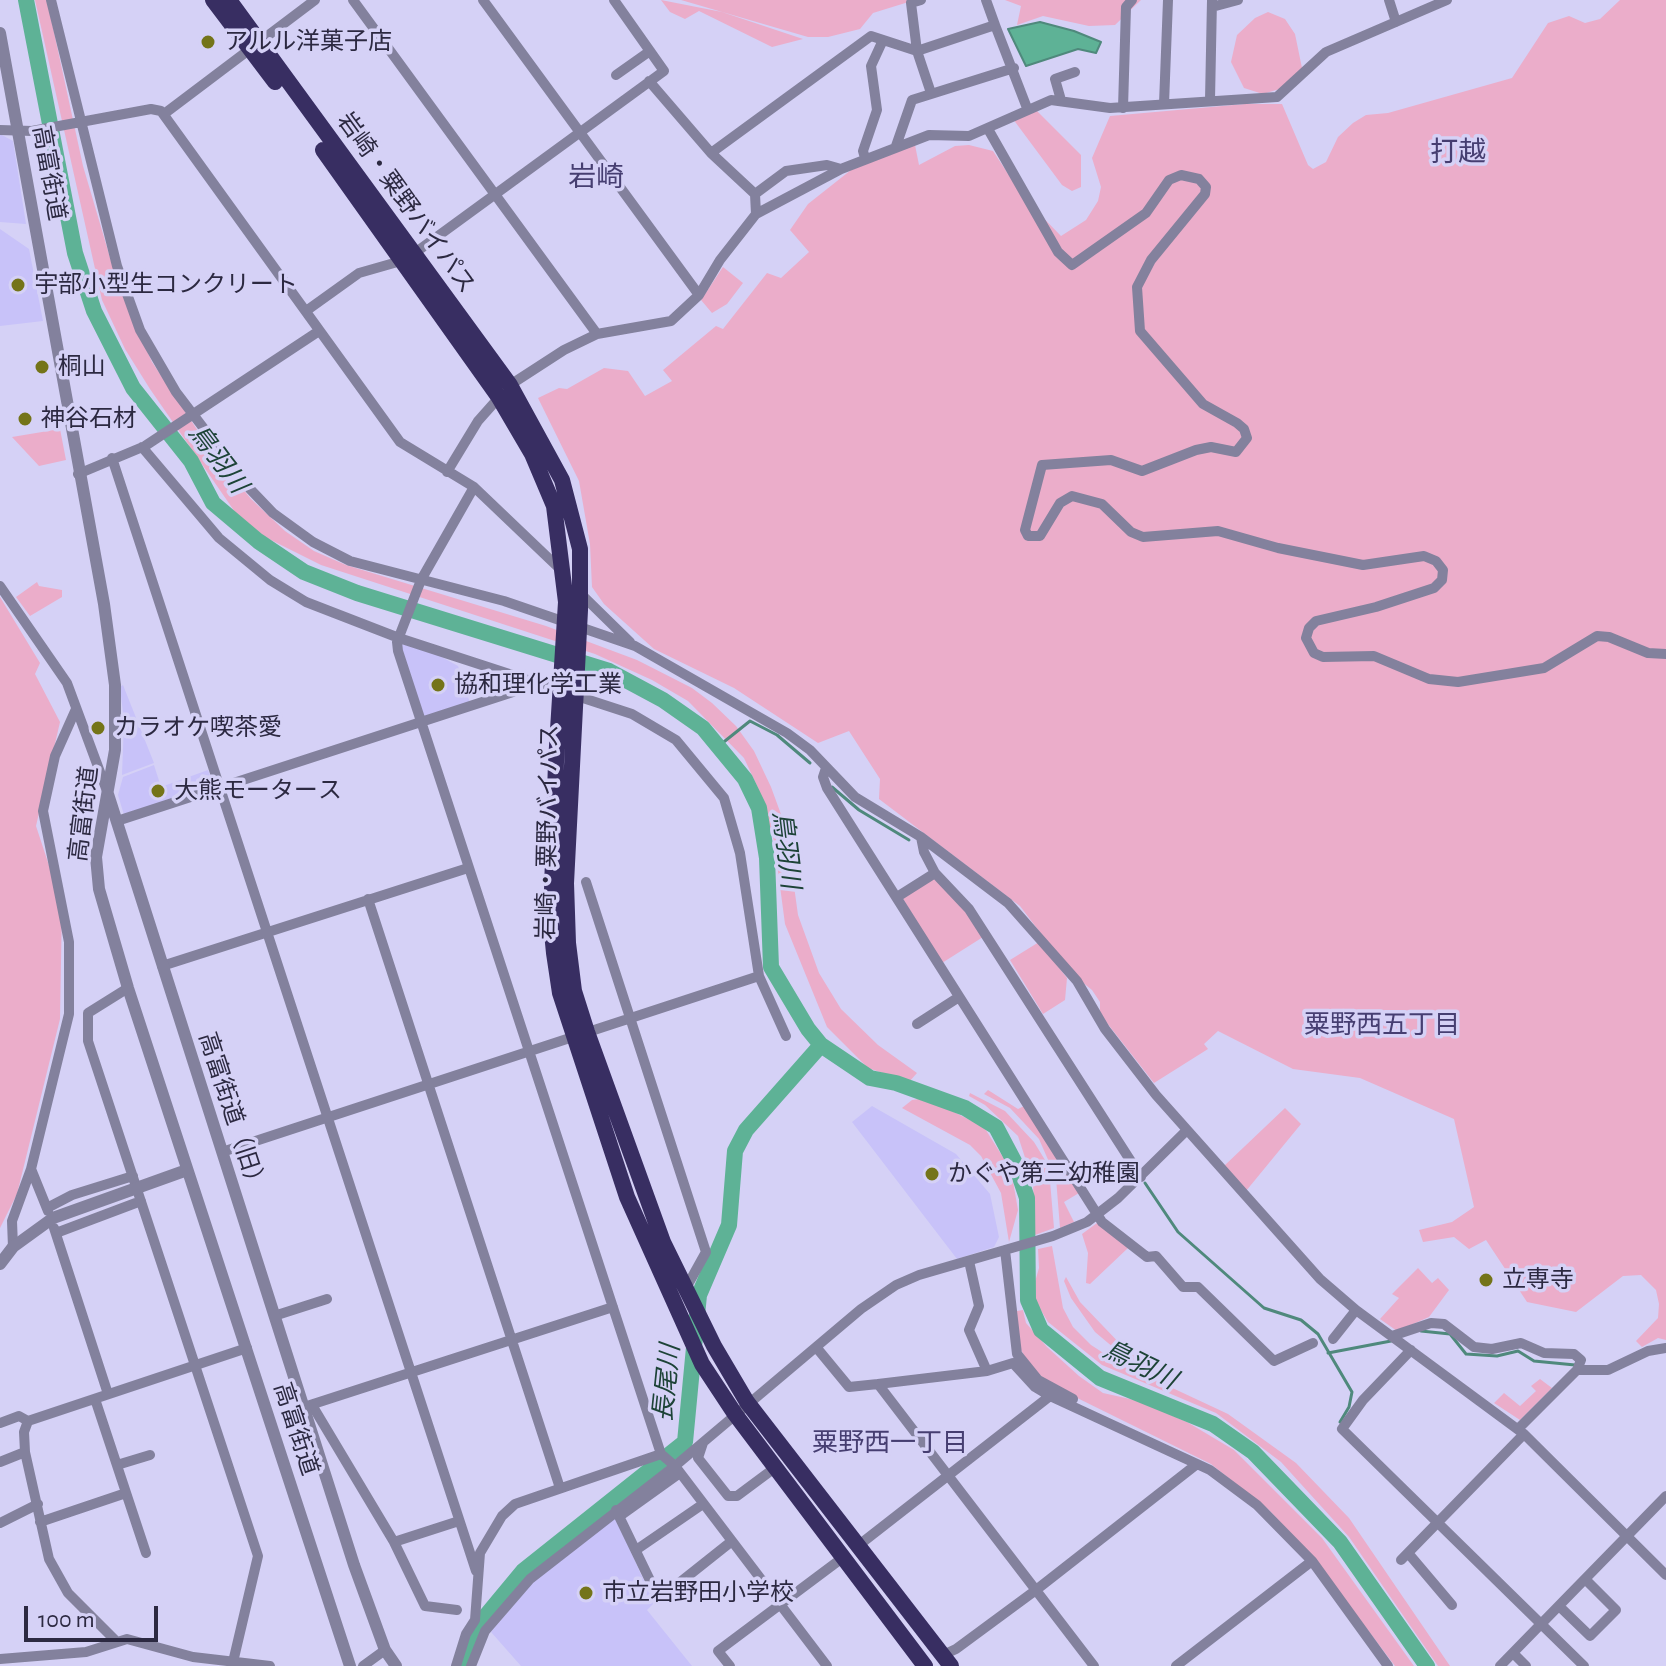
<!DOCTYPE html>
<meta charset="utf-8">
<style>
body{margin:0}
#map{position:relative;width:1666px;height:1666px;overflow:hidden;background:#d5d1f6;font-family:"Alegreya Sans",sans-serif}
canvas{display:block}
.scale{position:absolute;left:24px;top:1606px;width:134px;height:36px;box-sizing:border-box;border:4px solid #2c2941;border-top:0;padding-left:10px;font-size:24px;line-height:28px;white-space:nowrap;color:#2c2941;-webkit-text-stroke:6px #d5d1f6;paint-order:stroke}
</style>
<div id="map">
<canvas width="1666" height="1666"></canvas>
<div class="scale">100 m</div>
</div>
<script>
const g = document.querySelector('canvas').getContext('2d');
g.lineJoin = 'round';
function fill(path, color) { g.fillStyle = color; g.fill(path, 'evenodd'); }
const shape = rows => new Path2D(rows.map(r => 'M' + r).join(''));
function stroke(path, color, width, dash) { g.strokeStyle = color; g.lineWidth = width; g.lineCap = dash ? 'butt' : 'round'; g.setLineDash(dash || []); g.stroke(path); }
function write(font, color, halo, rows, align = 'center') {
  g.font = font + ' "Alegreya Sans","Noto Sans JP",sans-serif'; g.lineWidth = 7; g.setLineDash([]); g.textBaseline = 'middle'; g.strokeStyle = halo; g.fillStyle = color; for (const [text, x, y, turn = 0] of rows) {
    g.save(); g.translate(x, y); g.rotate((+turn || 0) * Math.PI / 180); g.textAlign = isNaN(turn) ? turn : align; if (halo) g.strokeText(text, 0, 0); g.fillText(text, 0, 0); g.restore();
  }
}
fill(shape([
 [0,134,13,141,26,224,0,222],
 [0,229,29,249,43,321,0,326],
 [401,644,427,649,458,666,470,703,422,718],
 [123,685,154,763,122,775,124,722,120,687],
 [154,765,161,787,208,770,214,786,124,815,118,795,123,777],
 [872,1106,956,1154,990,1194,999,1237,994,1247,957,1259,852,1122],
 [615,1517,654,1603,647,1610,692,1666,521,1666,491,1632,532,1583]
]), '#c8c2f9');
fill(shape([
 [35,0,47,0,83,166,111,261,135,324,152,362,210,449,251,499,285,531,314,551,346,565,546,626,637,660,692,688,712,703,736,726,754,751,771,787,786,828,798,915,819,973,841,1009,878,1045,917,1073,909,1082,868,1068,827,1027,785,924,774,841,758,788,744,758,688,701,652,680,595,654,321,565,265,537,235,512,150,389,125,349,102,300],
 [661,0,722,12,803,39,772,47,699,11,685,19,670,12],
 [681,0,915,0,873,13,860,29,828,37,808,37],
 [1005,0,1141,0,1115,25,1089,26,1043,16,1017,25,1021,6],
 [1620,0,1666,0,1666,1340,1658,1338,1642,1347,1636,1341,1658,1318,1659,1304,1656,1290,1641,1275,1623,1276,1576,1312,1527,1302,1486,1240,1469,1249,1454,1237,1423,1242,1419,1230,1452,1222,1474,1207,1454,1119,1360,1078,1293,1069,1218,1031,1204,1044,1208,1049,1154,1083,1100,1014,1100,1002,1092,990,1071,973,1020,906,879,799,880,779,849,731,818,743,734,688,654,649,604,604,592,587,590,544,579,481,538,398,559,388,567,389,604,368,628,371,645,396,672,381,663,370,716,326,723,329,767,273,781,278,809,252,790,230,808,204,851,170,915,145,919,165,955,146,969,145,993,151,1024,198,1061,236,1086,220,1098,201,1101,187,1092,158,1110,116,1245,104,1282,104,1308,165,1313,169,1326,162,1338,137,1353,123,1366,115,1388,113,1512,78,1548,23,1569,16,1585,23,1600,19],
 [1268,12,1285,19,1295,34,1302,68,1286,87,1263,94,1244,88,1231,62,1237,35,1255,18],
 [1035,109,1081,155,1081,187,1072,191,1062,185,1013,119],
 [723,267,743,283,727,304,712,313,701,300],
 [60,429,66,460,39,466,12,437],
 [37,582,39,586,62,590,62,597,30,616,16,597],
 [0,597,40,663,35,674,60,722,36,826,62,905,60,1019,17,1194,0,1228],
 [929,874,960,903,983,937,942,963,900,894],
 [1039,942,1067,978,1065,1000,1043,1014,1010,960],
 [988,1090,1018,1109,1024,1106,1079,1193,1064,1202,1074,1222,1060,1228,1056,1178,1039,1139,1010,1108,984,1094],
 [970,1093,1005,1111,1034,1142,1045,1160,1050,1181,1054,1228,1035,1235,1033,1182,1018,1136,985,1105,969,1096],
 [926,1098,984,1127,1011,1170,1018,1210,1009,1242,1001,1193,981,1156,970,1145,902,1108,912,1100],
 [1285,1108,1301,1124,1246,1191,1224,1166],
 [1097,1223,1128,1248,1090,1284,1086,1283,1088,1253,1082,1234],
 [1052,1246,1063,1308,1073,1327,1091,1345,1119,1363,1228,1414,1296,1463,1349,1518,1450,1666,1438,1666,1349,1537,1281,1462,1216,1413,1102,1365,1048,1322,1036,1302,1035,1282,1039,1268,1038,1249],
 [1418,1268,1432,1283,1438,1278,1449,1290,1429,1317,1397,1331,1380,1319,1399,1298,1392,1294],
 [1066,1277,1080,1302,1126,1350,1154,1369,1153,1374,1133,1364,1095,1332,1071,1298,1064,1281],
 [1023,1310,1026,1323,1047,1347,1079,1376,1103,1393,1139,1401,1187,1422,1234,1450,1322,1538,1414,1666,1395,1666,1311,1555,1269,1510,1211,1464,1059,1389,1042,1377,1028,1363,1018,1344,1017,1311],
 [1540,1379,1552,1388,1520,1420,1494,1403,1504,1393,1520,1406,1536,1391,1531,1386]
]), '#ebadca');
const water = shape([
 [1040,22,1074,31,1101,42,1096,53,1078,49,1026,66,1008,29,1040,22]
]);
fill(water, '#5eb296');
stroke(water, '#4f897c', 2);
stroke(shape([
 [720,745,750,721,777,735,810,763],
 [832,787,859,810,909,840],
 [1145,1183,1178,1232,1264,1308,1301,1320,1318,1334,1352,1392,1349,1407,1340,1422],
 [1421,1331,1450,1334,1466,1354,1497,1356,1518,1351,1534,1361,1575,1365],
 [1328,1353,1391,1341]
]), '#4f897c', 3);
stroke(shape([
 [26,0,75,253,94,311,133,388,191,461,213,503,258,541,304,572,357,593,609,671,663,700,703,728,745,779,759,808,767,858,771,967,808,1029,821,1045,870,1078,896,1083,965,1108,996,1127,1015,1163,1027,1198,1028,1300,1041,1330,1100,1378,1213,1424,1253,1452,1340,1542,1427,1666],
 [463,1666,470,1641,484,1618,523,1571,685,1442,699,1295,729,1225,735,1151,746,1130,821,1045]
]), '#5eb296', 16);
stroke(shape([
 [51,0,117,266,140,330,176,392,250,489,273,513,313,542,350,561,504,601,635,646,787,733,810,750,855,797,921,837,1008,903,1077,981,1105,1029,1156,1095,1320,1279,1356,1310,1524,1434,1666,1575],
 [353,0,597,334],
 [483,0,699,295],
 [921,0,911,3,917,51,931,93],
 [986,0,995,25],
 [1389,0,1396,22],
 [1212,7,1238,0],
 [616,75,650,51],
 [649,81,711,153,871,36,917,51,995,25,1027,108],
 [1061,100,1055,79,1075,72],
 [1210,100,1212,0],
 [1164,104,1168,0],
 [1123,108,1126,7,1132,0],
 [164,114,315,0],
 [988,129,1058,252,1072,265,1146,213,1169,180,1181,175,1199,179,1206,187,1205,194,1151,260,1137,287,1140,331,1203,404,1237,423,1244,429,1247,438,1236,452,1211,447,1196,450,1142,471,1111,460,1042,465,1025,530,1028,536,1040,536,1060,503,1072,496,1102,504,1131,532,1143,537,1218,531,1278,548,1363,565,1424,556,1436,561,1443,570,1442,580,1434,588,1376,607,1316,621,1309,628,1306,638,1314,653,1323,657,1374,656,1429,679,1458,682,1544,668,1597,636,1609,637,1648,653,1666,654],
 [0,130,32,131,151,109,161,111,400,442,474,487,561,570],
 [896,146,912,100,1014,68],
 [711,153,755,194],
 [865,158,863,151,877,110,871,66,883,40],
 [756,214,755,194,786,171,827,165,841,169],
 [412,255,664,71,614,0],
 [306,311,359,273,401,261],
 [142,447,219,538,270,580,306,602,399,638,632,714,676,740,724,798,740,853,759,976,786,1036],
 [112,458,476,1571],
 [447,472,478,421,510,385,564,350,597,334,671,321,699,295,720,260,756,214,841,169,929,135,969,136,1051,100,1110,108,1277,97,1326,52,1447,0],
 [78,474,145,446,319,331],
 [474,487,421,580,397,642,398,651,661,1454,675,1466,827,1666],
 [0,586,67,683,107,791],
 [579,592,630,642],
 [826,768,823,777,827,788,1102,1222,1147,1257,1156,1256,1183,1287,1198,1287,1274,1361,1313,1343],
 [117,821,513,692],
 [921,837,924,852,935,873,969,909,1141,1177],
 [586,882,706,1252,686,1288],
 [897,897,935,873],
 [368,899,560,1488],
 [162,966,468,868],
 [128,988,88,1013,88,1041,258,1556,233,1662],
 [917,1024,959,997],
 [222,1152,759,976],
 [31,1169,48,1211],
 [47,1208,72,1195,133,1176],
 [54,1228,108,1394],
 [56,1233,141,1201],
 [13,1247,12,1221,31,1169,69,1014,69,942,43,811,55,756,76,709],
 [1005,1250,1017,1354,1038,1380,1073,1399],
 [969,1261,979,1306,969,1330,987,1371],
 [274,1316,327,1299],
 [1392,1336,1431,1323,1444,1324,1474,1347,1492,1349,1521,1343,1544,1353,1574,1354,1581,1360,1577,1370,1518,1429],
 [1333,1339,1356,1310],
 [816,1347,849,1387,878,1384,1094,1666],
 [1411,1350,1363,1400,1342,1429,1584,1666],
 [1577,1370,1608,1370,1648,1351,1666,1348],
 [878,1384,987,1371,1013,1363,1035,1387,1050,1396,1210,1470,1257,1505,1312,1561,1388,1666],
 [95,1399,146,1553],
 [312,1405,394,1542,425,1606,457,1610],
 [304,1407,613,1307],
 [28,1421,24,1432,25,1452,49,1559,68,1593,116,1641],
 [0,1423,19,1416,28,1421,247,1348],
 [703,1443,698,1458,728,1496,737,1496,776,1467],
 [0,1462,25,1452],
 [117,1465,150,1455],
 [616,1510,659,1599,732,1541],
 [620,1516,680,1473],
 [40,1522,126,1493],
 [0,1523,38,1504],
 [394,1542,459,1521],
 [859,1545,1050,1396],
 [636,1550,703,1504],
 [1408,1553,1452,1605],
 [1401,1560,1524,1434],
 [1559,1606,1590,1636,1616,1610,1585,1579],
 [1513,1653,1526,1666],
 [943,1655,956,1649,1036,1590,1197,1464],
 [0,1659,86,1652,127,1639,193,1657,270,1666],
 [363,1666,385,1650],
 [456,1666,466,1634,475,1620,480,1553,502,1516,515,1504,661,1454],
 [471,1666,485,1631,530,1579,675,1466,861,1309,896,1285,919,1275,1053,1236,1087,1222,1118,1198,1187,1130],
 [730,1666,718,1651,845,1556],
 [1176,1666,1312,1561],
 [1500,1666,1666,1496]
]), '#83819d', 10);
stroke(shape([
 [0,33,104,604,115,685,115,750,96,857,99,889,128,988,350,1666],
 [108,794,354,1565,385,1650,396,1666],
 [0,1264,13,1247,53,1218,187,1170]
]), '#83819d', 12);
stroke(shape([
 [213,0,275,82],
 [229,0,510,385,562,480,580,549,580,610,566,883,568,943,574,991,587,1032,663,1242,714,1346,747,1402,951,1666],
 [323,150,498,396,532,454,554,506,566,602,556,762,551,922,554,953,560,993,627,1197,702,1364,735,1414,925,1666]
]), '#382e62', 16);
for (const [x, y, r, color] of [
 [208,42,8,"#747419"],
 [18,285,8,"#747419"],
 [42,367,8,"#747419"],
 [25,419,8,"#747419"],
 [438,685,8,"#747419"],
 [98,728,8,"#747419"],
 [158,791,8,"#747419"],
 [932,1174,8,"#747419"],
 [1486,1280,8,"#747419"],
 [586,1593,8,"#747419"]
]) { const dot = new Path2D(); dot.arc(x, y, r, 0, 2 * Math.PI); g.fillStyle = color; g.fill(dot); stroke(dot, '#d5d1f6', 3); }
write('24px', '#2c2941', '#d5d1f6', [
 ["アルル洋菓子店",224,42],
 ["宇部小型生コンクリート",34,285],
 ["桐山",58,367],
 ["神谷石材",41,419],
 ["協和理化学工業",454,685],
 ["カラオケ喫茶愛",114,728],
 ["大熊モータース",174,791],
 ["かぐや第三幼稚園",948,1174],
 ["立専寺",1502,1280],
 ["市立岩野田小学校",602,1593]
], 'left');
write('24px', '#2c2941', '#d5d1f6', [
 ["高富街道",49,173,80],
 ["岩崎・粟野バイパス",406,203,54],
 ["高富街道",84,814,-83],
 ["岩崎・粟野バイパス",548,832,-89],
 ["高富街道（旧）",232,1113,72],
 ["高富街道",296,1429,72]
]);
write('italic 26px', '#1d4337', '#d5d1f6', [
 ["鳥羽川",218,459,53],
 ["鳥羽川",786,850,83],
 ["鳥羽川",1140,1365,26],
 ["長尾川",667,1383,-84]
]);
write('26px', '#463e71', '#d5d1f6', [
 ["粟野西五丁目",1382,1025],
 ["粟野西一丁目",890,1443]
]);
write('28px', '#463e71', '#d5d1f6', [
 ["打越",1458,153],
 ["岩崎",596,178]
]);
</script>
